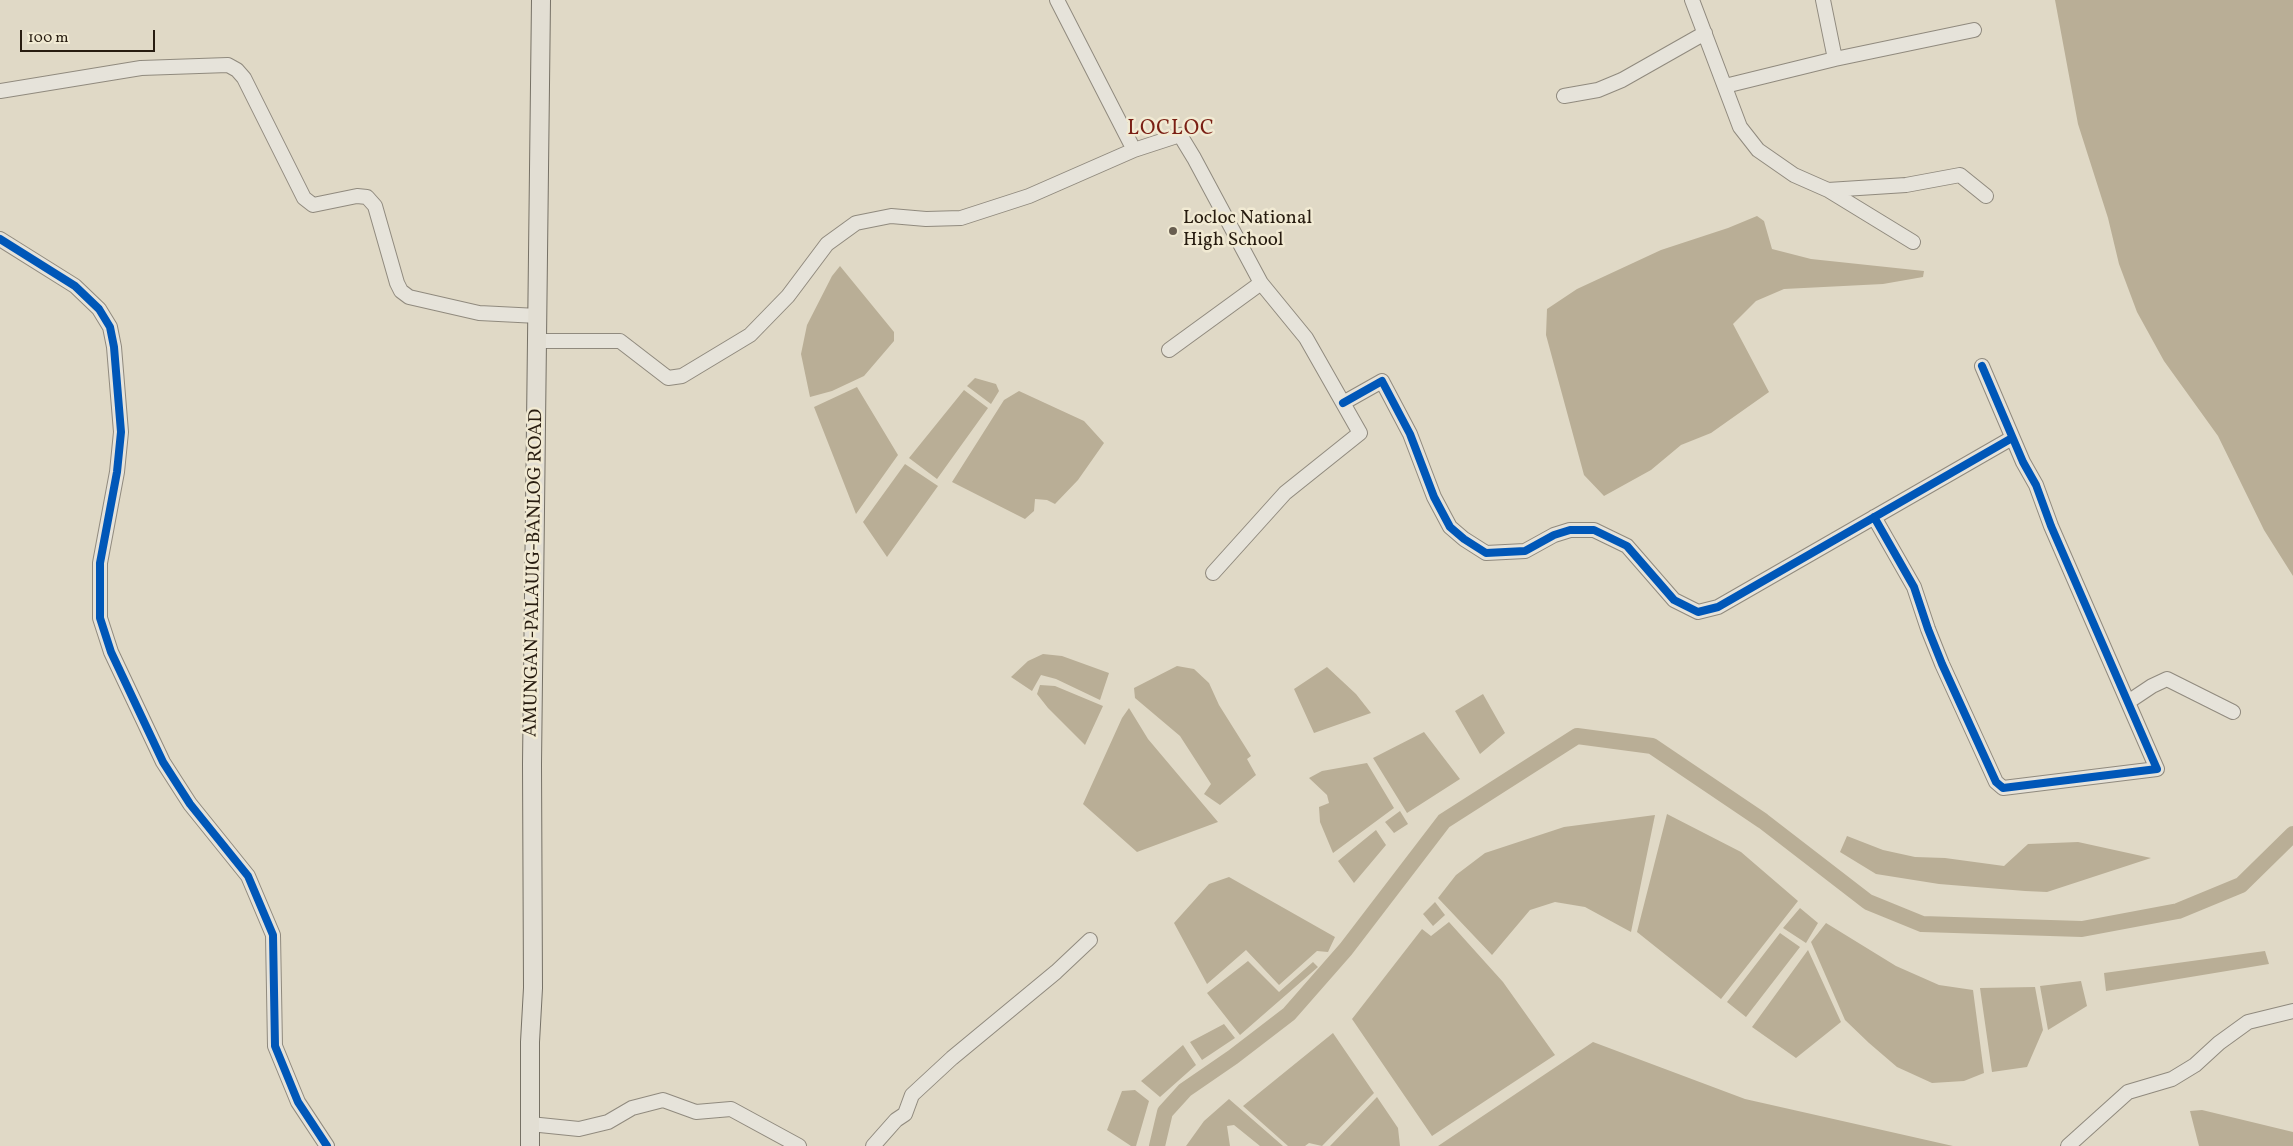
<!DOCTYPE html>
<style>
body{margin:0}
#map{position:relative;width:2293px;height:1146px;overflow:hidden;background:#e0d9c6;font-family:Vollkorn,serif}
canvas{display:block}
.scale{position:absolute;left:20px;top:30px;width:135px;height:22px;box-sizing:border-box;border:2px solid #271c10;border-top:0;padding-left:6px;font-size:15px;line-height:18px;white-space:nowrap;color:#271c10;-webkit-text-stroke:4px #f1ead3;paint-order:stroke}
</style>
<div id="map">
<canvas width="2293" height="1146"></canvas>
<div class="scale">100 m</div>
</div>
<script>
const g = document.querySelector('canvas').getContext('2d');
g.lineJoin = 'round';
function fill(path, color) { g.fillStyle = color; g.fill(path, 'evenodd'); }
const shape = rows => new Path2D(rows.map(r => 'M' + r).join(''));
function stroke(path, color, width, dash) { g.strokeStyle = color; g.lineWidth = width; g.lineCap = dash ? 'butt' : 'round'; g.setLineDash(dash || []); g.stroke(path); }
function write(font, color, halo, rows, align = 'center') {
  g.font = font + ' Vollkorn,serif'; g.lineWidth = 5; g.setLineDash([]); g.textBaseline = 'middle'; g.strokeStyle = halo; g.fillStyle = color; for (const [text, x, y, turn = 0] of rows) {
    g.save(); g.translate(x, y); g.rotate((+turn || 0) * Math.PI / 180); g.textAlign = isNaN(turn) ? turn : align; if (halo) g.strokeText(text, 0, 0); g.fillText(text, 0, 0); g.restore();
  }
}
fill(shape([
 [2055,0,2293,0,2293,576,2264,530,2218,436,2164,361,2137,312,2119,264,2108,218,2078,124],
 [1757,216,1764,221,1772,249,1811,259,1924,271,1923,277,1883,284,1784,289,1756,301,1733,324,1769,392,1711,433,1681,445,1651,470,1604,496,1584,475,1546,335,1547,309,1577,289,1661,250,1728,228],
 [840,266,894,332,894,341,864,376,832,391,810,397,801,354,807,325,832,276],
 [975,378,996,384,999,391,991,404,967,386],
 [857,387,898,455,856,514,814,407],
 [964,390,988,408,937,479,909,458],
 [1019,391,1084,421,1104,443,1078,480,1055,504,1047,500,1035,499,1034,511,1025,519,952,482,1004,400],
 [905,464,938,486,887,557,863,522],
 [1043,654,1062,656,1109,673,1100,700,1056,679,1041,675,1032,691,1011,677,1028,661],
 [1177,666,1194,669,1209,683,1219,705,1251,756,1247,759,1256,775,1220,805,1204,794,1211,784,1180,736,1135,698,1134,688],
 [1327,667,1356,694,1371,713,1314,733,1294,689],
 [1040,685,1055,686,1103,706,1085,745,1048,708,1037,694],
 [1483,694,1505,733,1480,754,1455,711],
 [1129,708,1148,739,1218,822,1137,852,1083,804,1122,718],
 [1424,732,1460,779,1407,813,1373,758],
 [1367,763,1394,808,1333,853,1320,822,1319,807,1329,803,1327,795,1309,778,1322,771],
 [1400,811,1408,824,1394,833,1385,822],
 [1667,814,1741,852,1798,901,1721,999,1637,932],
 [1655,815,1631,932,1585,907,1555,902,1530,910,1492,955,1438,898,1456,875,1485,853,1564,827],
 [1376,830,1386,845,1354,883,1338,861],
 [1847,836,1883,850,1915,857,1945,858,2004,866,2028,844,2078,842,2151,858,2047,892,2025,891,1939,884,1876,874,1840,852],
 [1229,877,1335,937,1328,952,1317,951,1279,985,1246,950,1207,984,1174,923,1209,884],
 [1435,902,1445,915,1433,926,1423,914],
 [1800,908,1818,923,1806,943,1783,928],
 [1449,922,1503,982,1555,1055,1432,1136,1352,1019,1422,929,1431,936],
 [1826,923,1896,966,1939,985,1973,990,1984,1073,1964,1081,1932,1083,1897,1067,1869,1043,1845,1020,1811,942],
 [1780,933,1800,947,1746,1017,1727,1002],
 [1808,950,1841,1022,1796,1058,1752,1027],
 [2265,951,2269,964,2106,991,2104,973],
 [1248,961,1279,992,1313,962,1318,967,1240,1035,1207,993],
 [2081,981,2087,1006,2048,1030,2040,986],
 [2035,987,2043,1030,2027,1067,1992,1072,1980,988],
 [1224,1024,1235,1038,1202,1060,1190,1042],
 [1333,1033,1374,1093,1322,1146,1309,1143,1305,1146,1288,1146,1243,1106],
 [1593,1042,1745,1099,1953,1146,1438,1146],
 [1183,1045,1196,1065,1160,1097,1141,1081],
 [1135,1090,1149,1101,1136,1146,1131,1146,1107,1130,1122,1091],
 [1377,1097,1398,1128,1400,1146,1330,1146],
 [1229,1099,1283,1146,1260,1146,1234,1125,1227,1126,1230,1146,1186,1146,1204,1121],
 [2202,1110,2293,1132,2293,1146,2199,1146,2190,1111]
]), '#b9ae96');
stroke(shape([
 [1157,1146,1165,1112,1185,1090,1233,1057,1289,1014,1346,949,1444,821,1577,736,1652,746,1763,821,1868,902,1922,924,2082,929,2178,911,2241,885,2293,834]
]), '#b9ae96', 16);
const minor = shape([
 [1692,0,1740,127,1758,150,1794,175,1828,190,1913,242],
 [1823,0,1835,59],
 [1725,86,1835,59,1974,30],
 [0,91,141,68,228,65,237,70,244,78,304,198,313,205,357,196,367,197,375,206,397,283,401,291,409,297,479,313,538,316],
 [1564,96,1598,90,1622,80,1705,33],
 [1134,150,1180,135,1194,158,1261,283,1306,338,1360,433,1285,493,1213,573],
 [1828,190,1906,185,1960,175,1986,196],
 [0,239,75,286,99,309,110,327,114,347,121,432,117,472,100,563,100,618,111,652,163,762,190,804,248,876,273,935,275,1046,298,1102,327,1146],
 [538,341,620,341,668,378,682,376,750,335,788,296,827,244,856,223,891,216,926,219,961,218,1029,196,1134,150,1057,0],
 [1169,350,1261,283],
 [1343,403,1382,381,1410,434,1434,497,1450,527,1464,539,1486,553,1525,551,1554,535,1570,530,1594,530,1627,546,1674,600,1698,612,1718,607,2012,438],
 [1874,517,1914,587,1928,629,1942,664,1996,782,2003,788,2157,769,2051,526,2036,485,2023,462,1982,366],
 [2128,702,2152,686,2167,679,2233,712],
 [530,1124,579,1129,608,1122,632,1108,663,1100,696,1112,731,1109,799,1146],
 [873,1146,896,1120,905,1114,912,1095,952,1058,1056,972,1090,940],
 [2068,1146,2128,1092,2172,1079,2195,1065,2219,1043,2248,1022,2293,1011]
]);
const major = shape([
 [530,1146,530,1042,533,988,532,764,541,0]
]);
stroke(minor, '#908a7e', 16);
stroke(major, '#767166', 20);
stroke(minor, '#e6e3da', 14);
stroke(major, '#e2ded3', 18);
stroke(shape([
 [0,239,75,286,99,309,110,327,114,347,121,432,117,472,100,563,100,618,111,652,163,762,190,804,248,876,273,935,275,1046,298,1102,327,1146],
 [1343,403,1382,381,1410,434,1434,497,1450,527,1464,539,1486,553,1525,551,1554,535,1570,530,1594,530,1627,546,1674,600,1698,612,1718,607,2012,438],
 [1874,517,1914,587,1928,629,1942,664,1996,782,2003,788,2157,769,2051,526,2036,485,2023,462,1982,366]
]), '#0057b8', 8);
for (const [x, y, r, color] of [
 [1173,231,5,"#685e50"]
]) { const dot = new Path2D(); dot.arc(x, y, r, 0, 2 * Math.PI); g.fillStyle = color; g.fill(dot); stroke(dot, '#f1ead3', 2); }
write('19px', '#271c10', '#f1ead3', [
 ["Locloc National",1183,220],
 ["High School",1183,242]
], 'left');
write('19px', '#271c10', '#f1ead3', [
 ["AMUNGAN-PALAUIG-BANLOG ROAD",535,573,-89]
]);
g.letterSpacing = '1px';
write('21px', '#7a1f14', '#f1ead3', [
 ["LOCLOC",1171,130]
]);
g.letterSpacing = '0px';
</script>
